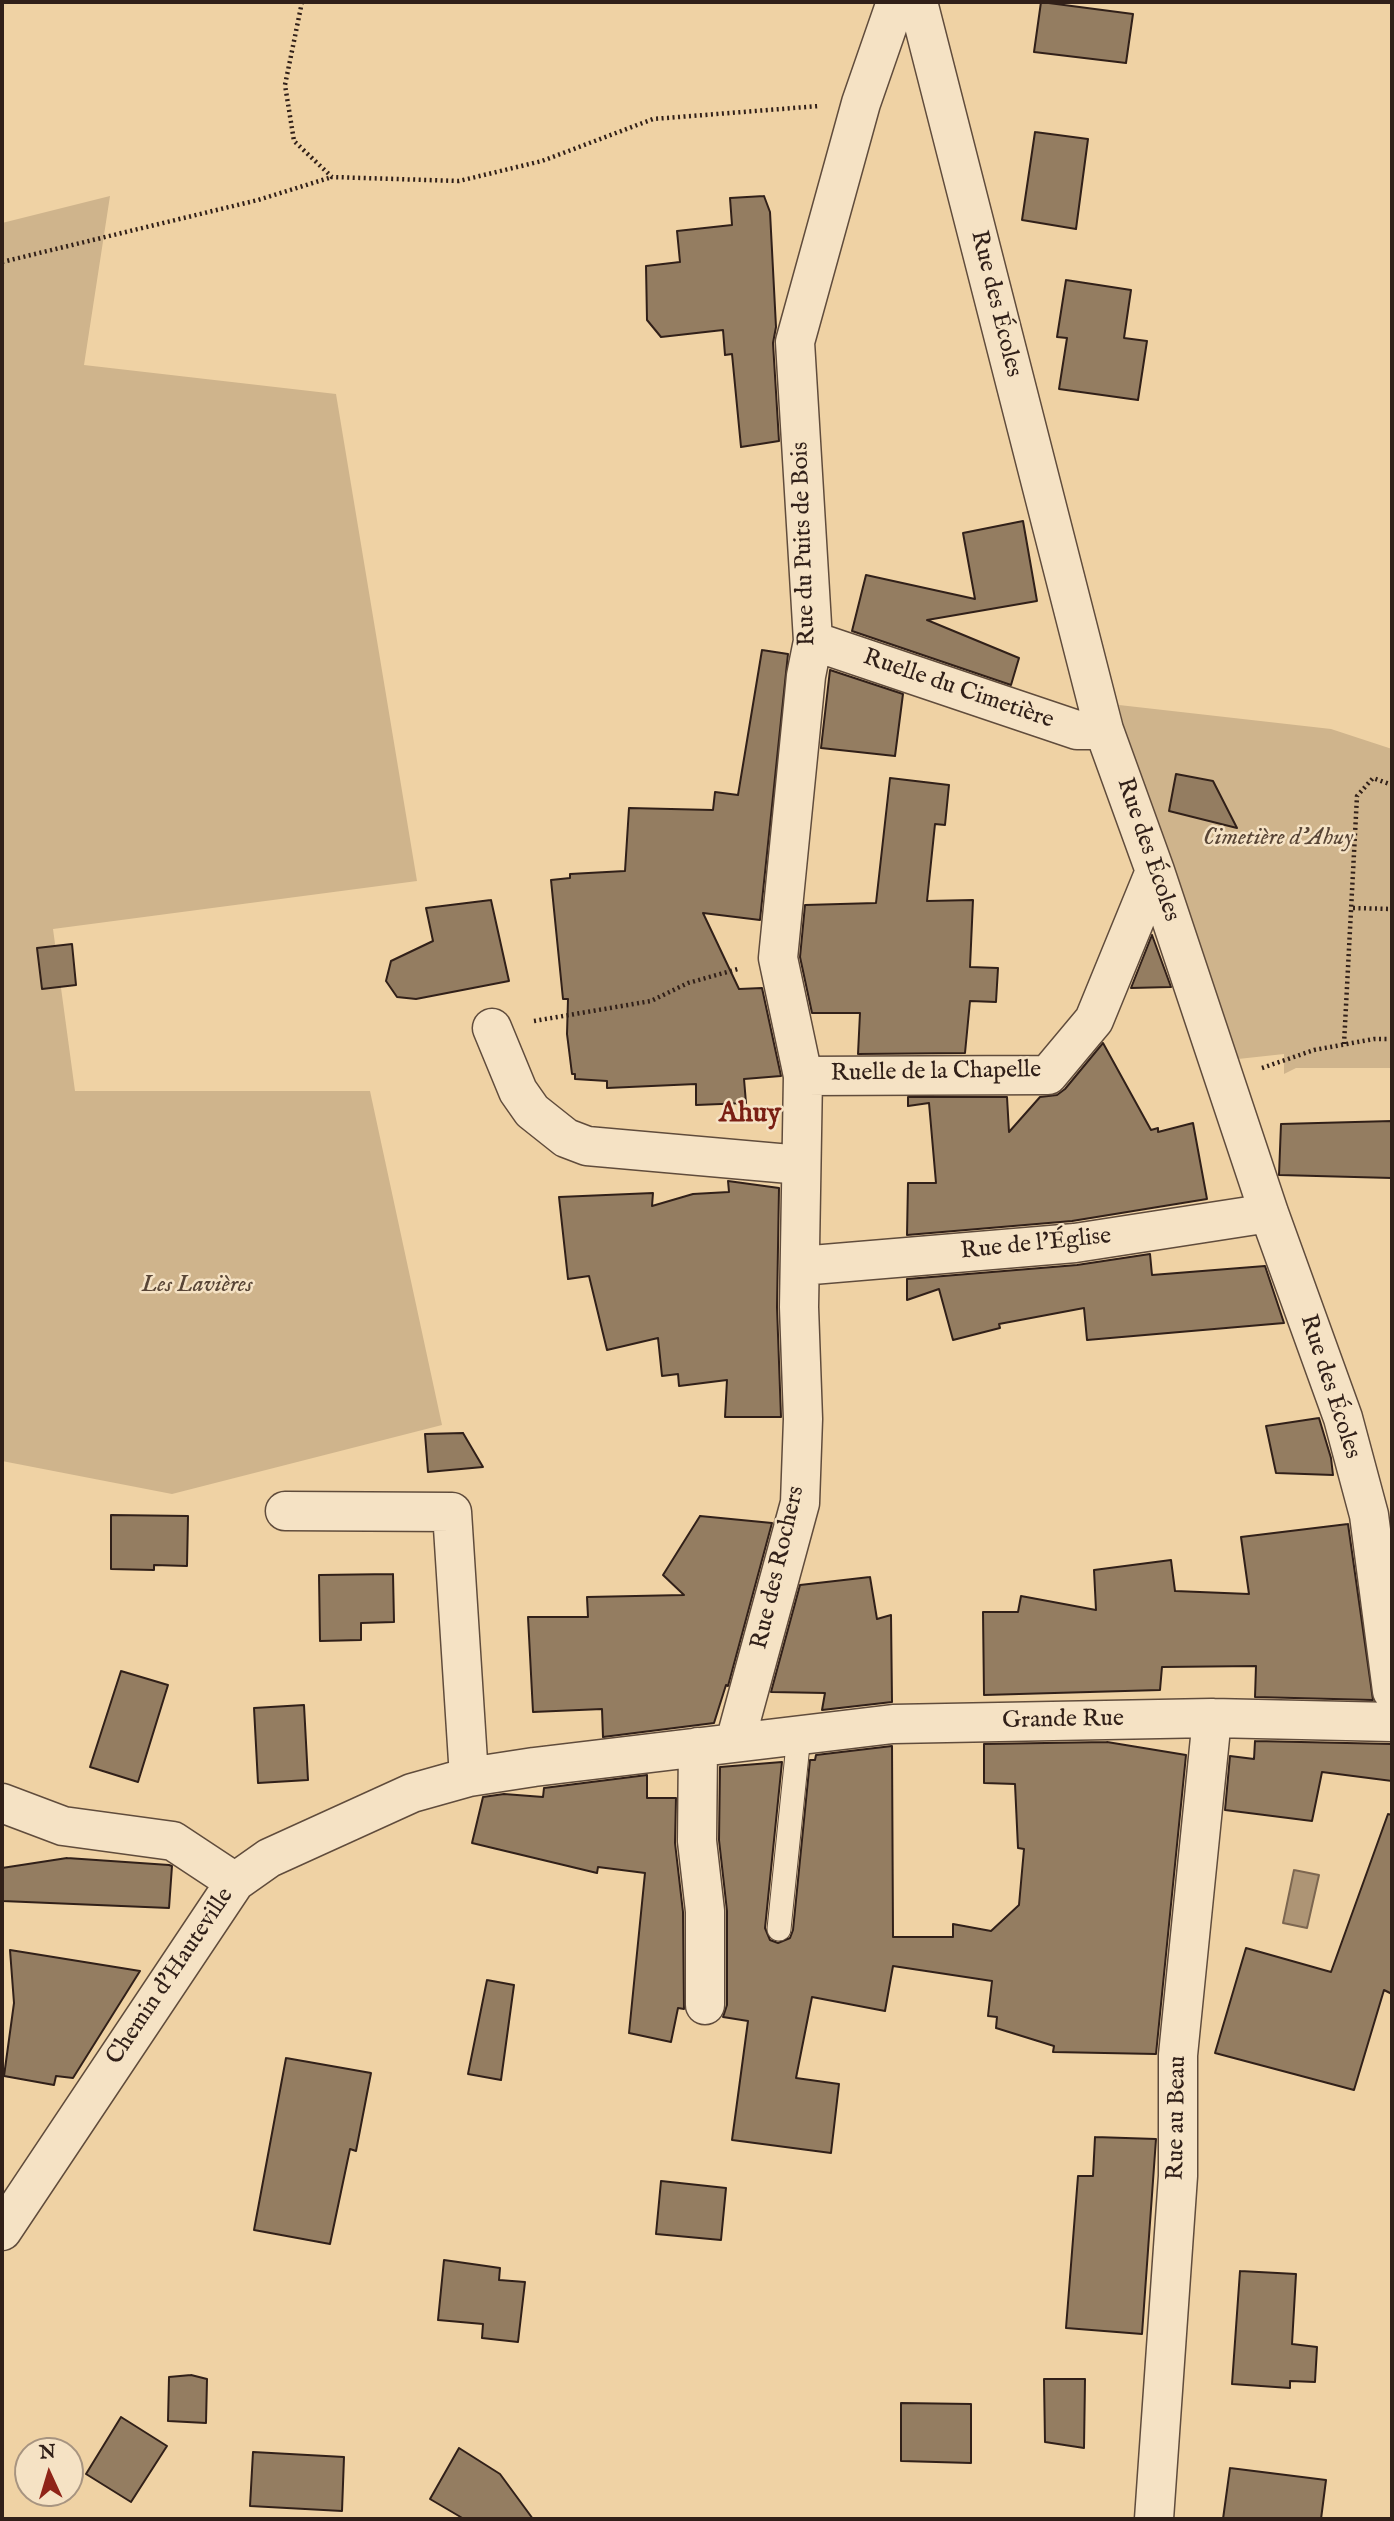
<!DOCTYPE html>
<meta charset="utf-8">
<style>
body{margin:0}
#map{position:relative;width:1394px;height:2521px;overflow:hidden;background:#efd2a4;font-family:"IM FELL English",serif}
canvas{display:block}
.frame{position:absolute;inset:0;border:4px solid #312019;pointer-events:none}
.north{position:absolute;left:14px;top:2437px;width:70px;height:70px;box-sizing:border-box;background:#f5e2c4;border:2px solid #a79480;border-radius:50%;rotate:356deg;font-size:19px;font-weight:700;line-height:28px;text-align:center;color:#312019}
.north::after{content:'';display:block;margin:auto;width:24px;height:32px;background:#8f2418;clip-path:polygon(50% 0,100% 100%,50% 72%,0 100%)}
</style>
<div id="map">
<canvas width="1394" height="2521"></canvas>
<div class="frame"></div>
<div class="north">N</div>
</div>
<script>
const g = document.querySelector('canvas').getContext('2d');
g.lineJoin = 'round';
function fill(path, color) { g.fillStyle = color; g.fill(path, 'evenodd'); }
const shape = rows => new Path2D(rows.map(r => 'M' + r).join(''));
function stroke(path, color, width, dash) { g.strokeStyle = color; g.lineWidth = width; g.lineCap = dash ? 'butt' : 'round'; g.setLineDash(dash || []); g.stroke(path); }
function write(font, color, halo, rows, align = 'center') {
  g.font = font + ' "IM FELL English",serif'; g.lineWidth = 5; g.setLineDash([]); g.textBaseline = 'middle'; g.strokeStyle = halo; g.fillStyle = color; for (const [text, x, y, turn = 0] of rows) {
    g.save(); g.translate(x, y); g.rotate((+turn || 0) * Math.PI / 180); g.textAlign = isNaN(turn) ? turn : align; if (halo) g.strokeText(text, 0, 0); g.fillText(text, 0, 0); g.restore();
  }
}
fill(shape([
 [110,196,84,365,336,394,417,881,53,929,75,1091,370,1091,442,1425,172,1494,2,1461,2,223],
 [1119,705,1331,729,1392,749,1392,1068,1296,1068,1284,1074,1284,1054,1238,1059,1147,815,1134,773]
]), '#cfb48c');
const water = shape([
 [1294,1870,1319,1875,1307,1928,1283,1923,1294,1870]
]);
fill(water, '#ae9575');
stroke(water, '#7c6650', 2);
const building = shape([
 [1041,2,1133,14,1126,63,1034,52,1041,2],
 [1035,132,1088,139,1076,229,1022,220,1035,132],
 [764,196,770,212,776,327,773,343,779,441,741,447,732,354,725,355,723,330,661,337,647,320,646,266,680,262,677,231,732,225,730,198,764,196],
 [1066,280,1131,290,1124,338,1147,341,1138,400,1059,389,1067,338,1057,337,1066,280],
 [1023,521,1037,601,927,620,1019,658,1011,685,852,631,866,575,975,599,963,533,1023,521],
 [762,650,788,654,760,920,703,913,739,989,762,988,781,1076,744,1079,746,1103,696,1105,696,1084,607,1088,607,1081,575,1079,575,1074,572,1074,567,1034,568,999,563,999,551,880,570,878,570,874,625,871,629,808,713,810,715,792,738,795,762,650],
 [830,670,903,694,895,756,821,748,830,670],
 [1176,774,1213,781,1237,828,1169,811,1176,774],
 [890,778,949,785,945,825,935,824,927,901,973,900,970,967,998,968,996,1002,970,1001,965,1053,858,1054,860,1013,812,1013,800,957,805,905,876,903,890,778],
 [491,900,509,981,416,999,397,997,386,981,391,961,433,941,426,908,491,900],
 [1152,935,1171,987,1131,988,1152,935],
 [72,944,76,985,42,989,37,948,72,944],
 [1103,1043,1151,1130,1158,1128,1158,1132,1193,1123,1207,1199,1072,1221,907,1235,908,1183,936,1183,929,1103,908,1106,908,1097,1007,1097,1009,1132,1040,1097,1057,1095,1065,1089,1103,1043],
 [1392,1121,1392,1178,1279,1175,1281,1124,1392,1121],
 [728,1181,779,1188,777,1307,781,1417,725,1417,727,1380,679,1386,678,1374,662,1376,658,1338,607,1350,589,1276,568,1279,559,1197,653,1193,652,1206,693,1194,729,1192,728,1181],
 [1150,1254,1152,1275,1265,1266,1284,1323,1087,1340,1084,1308,999,1324,1000,1328,953,1340,939,1289,907,1300,907,1279,1077,1265,1150,1254],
 [1319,1418,1331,1458,1333,1475,1276,1473,1266,1426,1319,1418],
 [463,1433,483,1467,428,1472,425,1434,463,1433],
 [111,1515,188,1516,187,1566,154,1565,154,1570,111,1569,111,1515],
 [700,1516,772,1523,728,1686,726,1685,714,1723,603,1737,602,1709,533,1712,528,1617,588,1617,587,1597,684,1595,663,1575,700,1516],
 [1348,1524,1373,1700,1255,1697,1256,1666,1162,1667,1160,1690,984,1695,983,1612,1018,1612,1021,1596,1096,1610,1094,1570,1171,1560,1175,1591,1249,1594,1241,1537,1348,1524],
 [393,1574,394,1622,361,1623,361,1640,320,1641,319,1575,393,1574],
 [870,1577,877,1619,891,1615,892,1702,822,1710,825,1693,771,1692,800,1585,870,1577],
 [121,1671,168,1685,138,1782,90,1767,121,1671],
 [304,1705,308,1780,258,1783,254,1708,304,1705],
 [1255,1741,1392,1744,1392,1781,1322,1772,1312,1821,1225,1810,1230,1756,1254,1759,1255,1741],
 [1107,1742,1186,1755,1156,2054,1053,2052,1054,2046,996,2028,997,2017,988,2016,992,1981,893,1966,885,2011,812,1997,796,2078,839,2084,831,2153,732,2140,748,2021,723,2017,727,2005,727,1911,719,1840,720,1767,782,1762,765,1928,770,1940,778,1943,790,1938,793,1930,810,1760,815,1760,816,1755,892,1746,893,1937,953,1937,953,1924,991,1931,1019,1905,1024,1849,1018,1848,1015,1784,984,1783,984,1744,1107,1742],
 [647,1775,647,1798,676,1798,675,1843,683,1912,684,2009,678,2008,671,2042,629,2033,645,1873,598,1867,597,1873,472,1843,483,1797,504,1794,543,1797,544,1788,647,1775],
 [1388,1814,1392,1815,1392,1994,1384,1990,1354,2090,1215,2053,1246,1948,1331,1972,1388,1814],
 [67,1858,169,1865,172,1866,169,1908,2,1901,2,1868,67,1858],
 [10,1950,140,1971,73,2078,56,2076,54,2085,4,2076,14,2003,10,1950],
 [487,1980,514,1985,501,2080,468,2074,487,1980],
 [286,2058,371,2073,356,2151,350,2149,330,2244,254,2230,286,2058],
 [1095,2137,1156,2139,1142,2334,1066,2328,1078,2176,1093,2176,1095,2137],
 [661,2181,726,2188,721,2240,656,2234,661,2181],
 [444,2260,500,2268,499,2280,525,2282,518,2342,482,2338,483,2324,438,2320,444,2260],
 [1240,2271,1296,2274,1292,2344,1317,2347,1315,2382,1290,2381,1290,2388,1232,2384,1240,2271],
 [191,2375,207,2379,206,2423,168,2421,169,2377,191,2375],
 [1044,2379,1085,2379,1084,2448,1045,2442,1044,2379],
 [901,2403,971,2404,971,2463,901,2461,901,2403],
 [121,2417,167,2446,131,2502,86,2474,121,2417],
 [459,2448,500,2474,533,2519,464,2519,430,2499,459,2448],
 [253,2452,344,2457,342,2511,250,2506,253,2452],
 [1230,2468,1326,2480,1321,2519,1223,2519,1230,2468]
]);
fill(building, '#947d61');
stroke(building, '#312019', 2);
const lane = shape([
 [779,1929,799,1735]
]);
const street = shape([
 [918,2,1104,730,1155,871,1269,1213,1343,1418,1369,1515,1392,1691],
 [813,641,1077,730,1104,730],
 [492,1028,518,1091,532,1111,566,1138,587,1146,801,1165],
 [803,1076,1048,1075,1094,1020,1155,871],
 [800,1266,1075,1243,1269,1213],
 [285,1511,452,1512,469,1777],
 [735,1742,800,1503,803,1419,799,1307,803,1076,778,958,806,676,813,641,795,342,861,103,896,2],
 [698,1747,697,1841,705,1911,705,2005],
 [2,1803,63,1826,173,1841,235,1882],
 [2,2231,235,1882,269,1858,412,1793,469,1777,534,1767,893,1724,1212,1718,1392,1722],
 [1154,2519,1178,2176,1178,2055,1212,1718]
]);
stroke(lane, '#604c3c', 25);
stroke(street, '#604c3c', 41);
stroke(shape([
 [302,2,285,85,294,141,332,177,459,181,542,161,653,119,819,106],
 [2,262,258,200,332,177],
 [1353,908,1392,909],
 [534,1021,651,1001,688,983,738,969],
 [1344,1044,1357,796,1373,778,1392,785],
 [1262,1068,1314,1050,1374,1039,1392,1039]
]), '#312019', 4.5, [2, 3.5]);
stroke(lane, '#f5e2c4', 23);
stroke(street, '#f5e2c4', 38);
write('24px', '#312019', '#f5e2c4', [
 ["Rue des Écoles",995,304,76],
 ["Rue du Puits de Bois",805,544,-92],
 ["Ruelle du Cimetière",958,690,19],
 ["Rue des Écoles",1147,850,71],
 ["Ruelle de la Chapelle",936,1073,-1],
 ["Rue de l'Église",1036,1245,-6],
 ["Rue des Écoles",1329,1387,72],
 ["Rue des Rochers",779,1568,-77],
 ["Grande Rue",1063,1721,-1],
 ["Chemin d'Hauteville",171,1977,-56],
 ["Rue au Beau",1178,2118,-89]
]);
write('italic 24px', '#584536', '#f5e2c4', [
 ["Cimetière d'Ahuy",1278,839],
 ["Les Lavières",197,1286]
]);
write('bold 28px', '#7a1f14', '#f5e2c4', [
 ["Ahuy",750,1115]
]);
</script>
